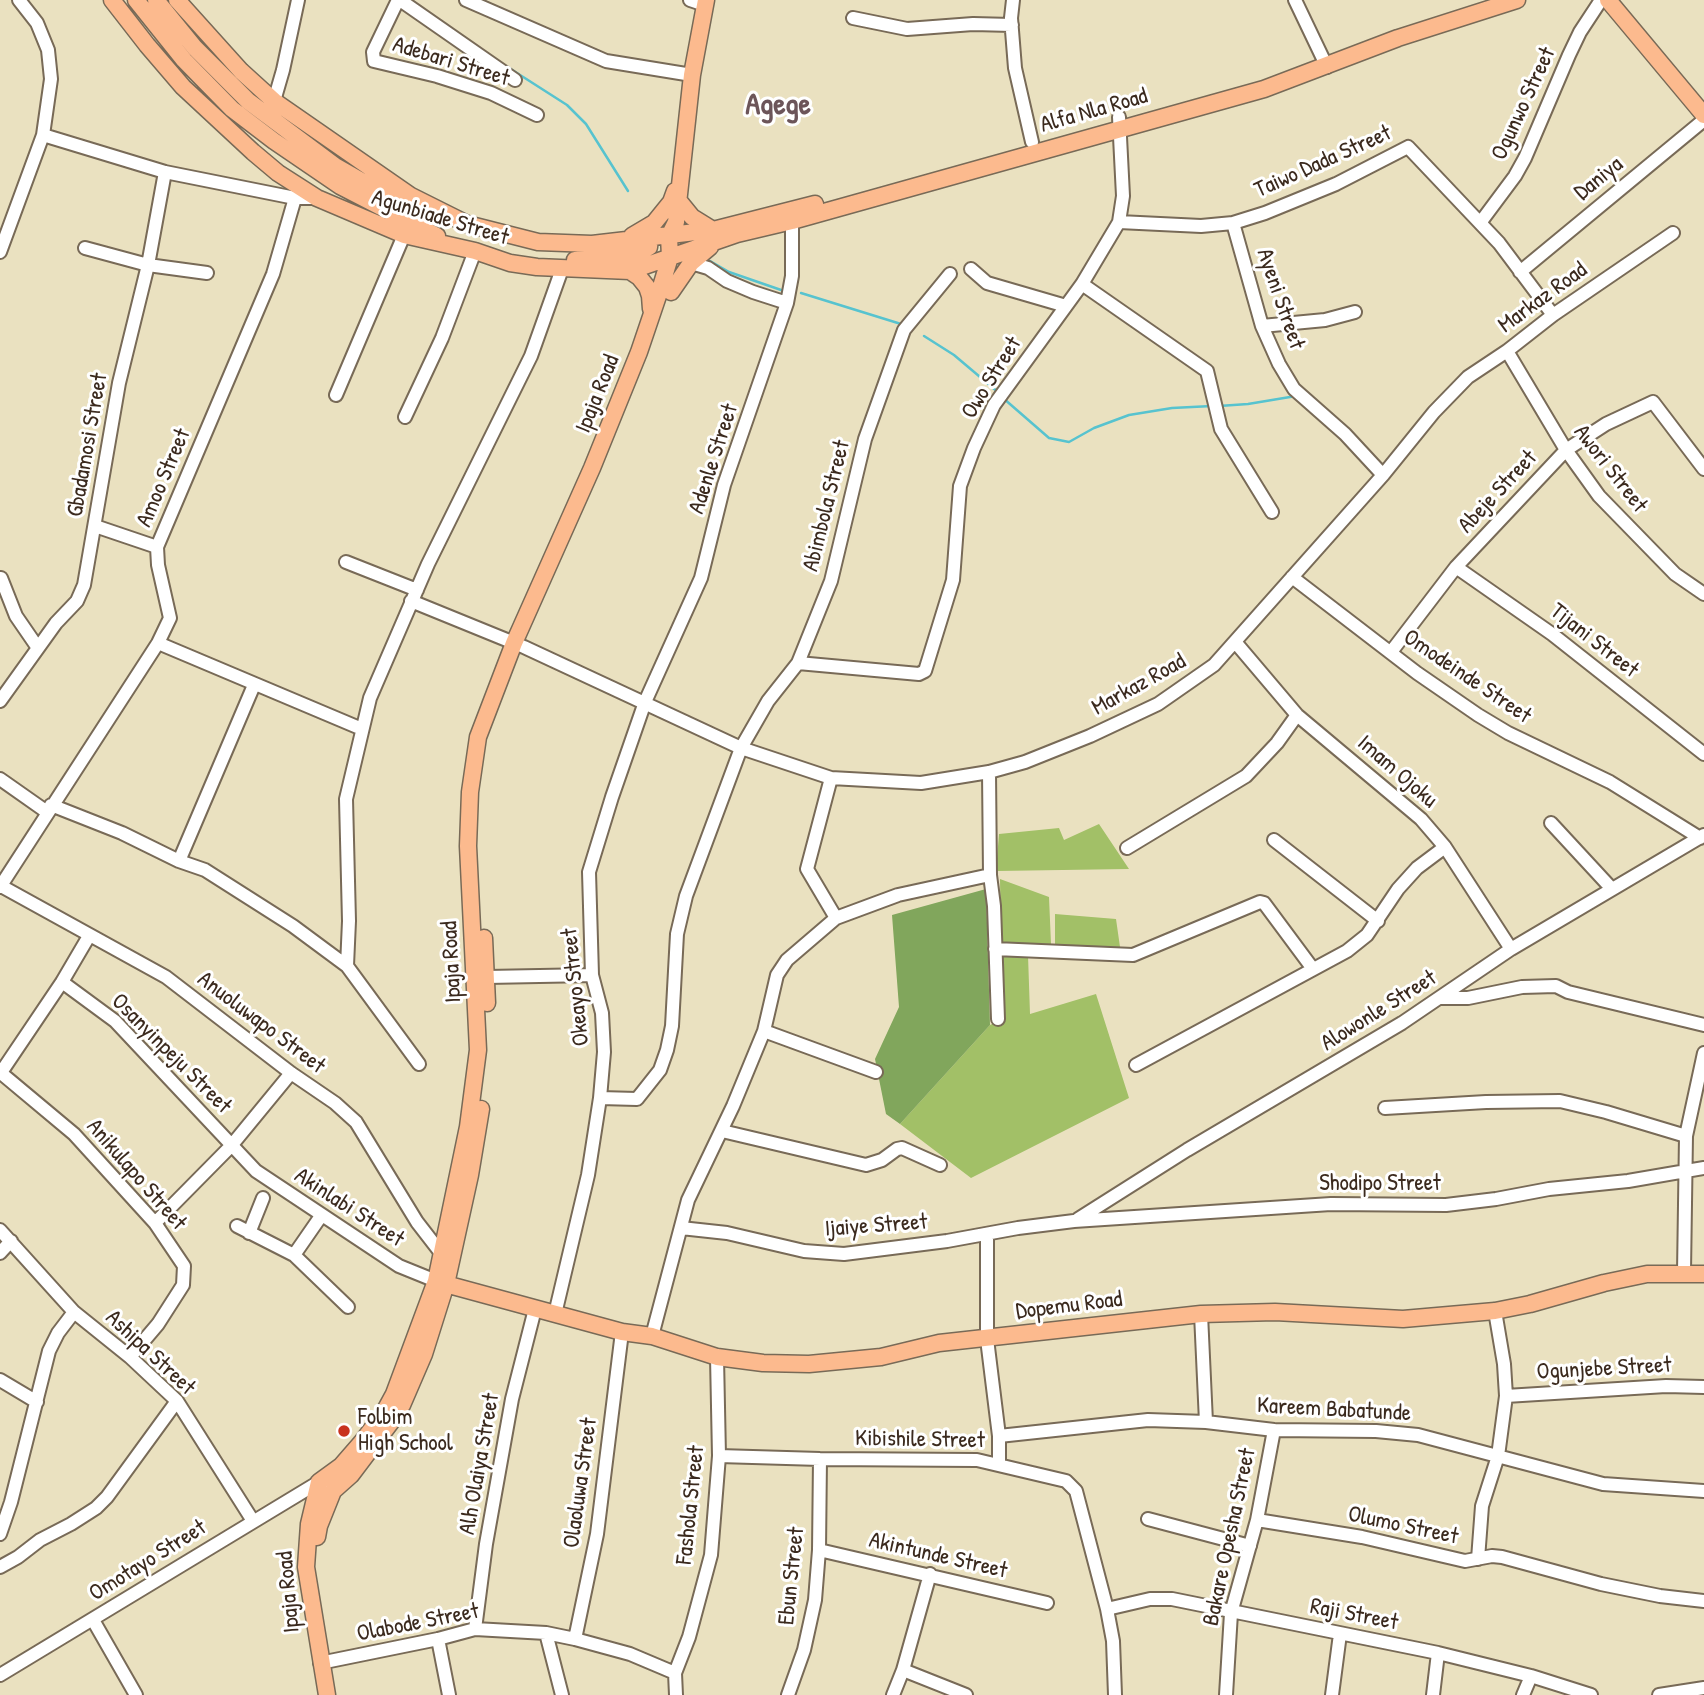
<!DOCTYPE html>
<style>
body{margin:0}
canvas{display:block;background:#eae1c0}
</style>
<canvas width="1704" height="1695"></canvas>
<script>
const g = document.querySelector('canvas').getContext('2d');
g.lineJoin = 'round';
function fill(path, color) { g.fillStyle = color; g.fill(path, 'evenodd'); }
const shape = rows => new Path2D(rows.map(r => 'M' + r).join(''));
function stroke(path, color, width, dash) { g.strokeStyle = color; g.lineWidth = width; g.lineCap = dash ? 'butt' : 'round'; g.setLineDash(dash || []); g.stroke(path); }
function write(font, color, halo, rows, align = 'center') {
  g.font = font + ' "Patrick Hand",sans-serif'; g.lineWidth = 6; g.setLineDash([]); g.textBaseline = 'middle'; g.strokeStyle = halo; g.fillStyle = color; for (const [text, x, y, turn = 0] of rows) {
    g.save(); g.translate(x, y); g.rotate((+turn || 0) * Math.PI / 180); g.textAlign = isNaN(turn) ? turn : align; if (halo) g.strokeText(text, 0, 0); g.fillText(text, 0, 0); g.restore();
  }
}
fill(shape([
 [1099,824,1129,869,996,871,999,834,1059,828,1064,840],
 [1000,879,1049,897,1051,944,1001,943],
 [1055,914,1116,919,1120,947,1055,947],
 [1000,954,1028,955,1030,1014,1096,994,1129,1098,971,1178,900,1124,990,1025,1003,1019]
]), '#a2c067');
fill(shape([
 [986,889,990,1025,900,1124,886,1114,875,1059,899,1007,892,915]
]), '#81a65c');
stroke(shape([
 [506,66,567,105,586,124,628,191],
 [710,261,729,272,784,291],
 [801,293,901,324],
 [924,336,954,355,999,393],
 [1003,398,1049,438,1069,442,1094,428,1129,415,1172,408,1212,406],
 [1219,406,1248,404,1296,396]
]), '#57c3cf', 2.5);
const minor = shape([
 [398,0,373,52,374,61,437,76,491,93,537,115],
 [400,0,515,80],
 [466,0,606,61,692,75],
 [690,0,705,5],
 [1013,0,1011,18,1015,68,1032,142],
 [1295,0,1327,67],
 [853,18,907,29,973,24,1012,25],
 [274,101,283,70,298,0],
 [43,135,165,172,295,198],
 [1119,222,1201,226,1233,223,1265,213,1336,184,1408,147,1499,243,1553,315],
 [1233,223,1262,326,1279,364,1294,389,1345,434,1383,475],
 [1480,223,1515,176,1525,158,1569,55,1580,32,1601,0],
 [85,248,148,265,207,273],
 [0,252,43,135,51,79,48,50,37,23,19,0],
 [691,263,708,268,727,281,753,292,787,303],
 [971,269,987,283,1066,306],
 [1520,272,1704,120],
 [1082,284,1207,371,1221,429,1272,512],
 [1262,326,1325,320,1355,312],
 [1507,351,1566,450,1599,496,1675,574,1704,594],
 [336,395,404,235],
 [405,417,442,338,475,251],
 [95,526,157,547],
 [346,562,417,590],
 [1456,567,1552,634,1704,754],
 [1292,577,1417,673,1478,715,1508,733,1610,782,1700,838],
 [1,578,16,616,38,648],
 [411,601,524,647,741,748,831,778,921,783,989,772,1025,762,1090,736,1158,704,1214,665,1383,475,1434,412,1468,377,1507,351,1553,315,1673,233],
 [158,643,362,729],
 [1236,643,1297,715,1421,819,1445,847,1511,949],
 [1391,652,1456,567,1566,450,1606,424,1653,402,1704,469],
 [798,663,919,674,925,671,953,580,960,486,974,448,994,405,1082,284,1119,222,1123,196,1119,117],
 [0,701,56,623,77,601,84,585,119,383,148,265,165,172],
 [989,772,990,875,994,906,998,1019],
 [831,778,807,869,836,918],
 [0,779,47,812],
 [51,805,122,833,179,861,205,870,293,926,347,966,419,1064],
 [1551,823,1612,889],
 [1274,840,1378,921],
 [1127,848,1246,776,1277,743,1297,715],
 [179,861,254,685],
 [1,886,166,977,291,1073,335,1103,356,1122,417,1222,441,1253,447,1256],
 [0,887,158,643,170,618,158,565,157,547,273,274,295,198,317,198],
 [995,949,1133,955,1260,902,1264,903,1313,969],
 [347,966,349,921,346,799,370,698,428,564,531,356,562,269],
 [487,977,592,975],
 [62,982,115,1021,256,1171,399,1266,436,1281],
 [1441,998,1468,998,1522,987,1556,986,1568,992,1704,1025],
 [764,1031,876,1072],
 [1136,1065,1347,951,1367,935,1398,889,1417,868,1445,847],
 [1,1073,74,1134,155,1223,184,1266,183,1285,158,1324,130,1357],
 [0,1074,62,982,89,936],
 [600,1098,637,1099,660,1070,667,1050,672,1026,677,934,686,896,741,748,768,701,798,663,831,581,865,439,904,330,950,274],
 [1385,1108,1486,1102,1560,1101,1606,1112,1686,1136],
 [722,1131,866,1165,882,1160,897,1149,902,1148,940,1165],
 [1078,1219,1187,1150,1402,1023,1511,949,1704,835],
 [155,1223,231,1146,291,1073],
 [237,1226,294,1255,348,1307],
 [681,1228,727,1233,804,1251,844,1254,947,1241,1018,1228,1074,1221,1331,1204,1446,1205,1496,1199,1549,1189,1628,1181,1704,1168],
 [0,1230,74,1312,130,1357,177,1401,253,1521],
 [249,1233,263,1198],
 [987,1234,987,1339,999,1436,999,1463],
 [0,1253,11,1241],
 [294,1255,321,1216],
 [1684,1272,1686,1136,1704,1053],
 [555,1314,588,1175,600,1098,604,1052,602,1013,592,975,589,872,612,797,645,702,701,578,724,485,787,303,792,276,792,221,790,215],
 [1201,1314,1206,1422],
 [652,1336,688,1200,733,1106,764,1031,777,975,787,960,836,918,898,895,990,875],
 [0,1380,37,1402],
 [1506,1396,1666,1386,1704,1387],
 [999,1436,1148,1420,1206,1422,1274,1430,1376,1431,1418,1435,1603,1484,1704,1491],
 [719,1456,820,1459,977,1460,1066,1481,1076,1491,1107,1609,1113,1641,1115,1695],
 [1148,1519,1250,1546],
 [1257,1520,1362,1537,1465,1561,1492,1556,1502,1557,1601,1584,1660,1596,1704,1601],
 [0,1534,11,1502,49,1351,58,1333,74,1312],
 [819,1550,1047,1603],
 [1478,1559,1482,1506,1498,1456,1506,1396,1504,1364,1495,1311],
 [0,1567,18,1557,40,1540,71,1524,96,1508,107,1497,177,1401],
 [1107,1609,1150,1599,1172,1599,1438,1653,1531,1676,1591,1695],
 [93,1620,136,1695],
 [475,1629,486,1544,512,1399,535,1309],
 [546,1633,562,1695],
 [438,1639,449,1695],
 [575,1639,597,1534,622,1332],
 [320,1663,438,1639,475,1629,546,1633,575,1639,630,1654,675,1673],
 [903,1670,966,1695],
 [0,1675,319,1482,333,1491],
 [676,1695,675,1673,689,1637,711,1555,719,1456,717,1357],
 [788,1695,804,1650,815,1600,819,1550,820,1459],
 [893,1695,903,1670,930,1574],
 [1226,1695,1231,1613,1257,1520,1274,1430],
 [1332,1695,1340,1634],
 [1433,1695,1438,1653],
 [1523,1695,1531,1676],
 [1659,1695,1704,1688]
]);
const major = shape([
 [112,0,147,45,183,87,253,152,278,173,317,198,404,235,475,251,510,263,537,267,630,271,737,234,792,221,1264,89,1398,38,1517,0],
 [136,0,184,60,232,109,274,141,340,186,437,236],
 [156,0,195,48,248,101,335,166,377,190,421,210],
 [177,0,241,71,274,101,411,196,467,224,538,242,592,244,713,230,815,204],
 [1608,0,1704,115],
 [679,201,692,217,713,230],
 [632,236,654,223,671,202,675,191],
 [575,260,636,255,649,247,650,238],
 [630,271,639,277,647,287,650,296,651,309],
 [671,292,691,263,710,247],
 [484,938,487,1003],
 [438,1282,622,1332,652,1336,717,1357,763,1363,809,1364,881,1357,939,1343,1201,1314,1275,1312,1403,1319,1495,1311,1530,1304,1604,1283,1647,1274,1704,1274],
 [317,1537,319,1526,333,1491,351,1475,391,1422,402,1405,424,1354,446,1284,470,1175,481,1109],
 [327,1695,306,1567,309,1524,319,1482,341,1466,361,1443,382,1416,394,1394,436,1281,468,1127,478,1050,468,846,470,792,478,737,514,643,592,468,639,352,660,290,670,257,669,236,676,222,692,75,706,0]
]);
stroke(minor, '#786a57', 16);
stroke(major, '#786a57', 19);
stroke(minor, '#fff', 12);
stroke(major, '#fcba8e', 16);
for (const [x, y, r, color] of [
 [344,1431,7,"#c8321e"]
]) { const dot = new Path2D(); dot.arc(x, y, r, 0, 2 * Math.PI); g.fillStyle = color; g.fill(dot); stroke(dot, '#fff', 2.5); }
write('23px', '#3b2a1e', '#fff', [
 ["Adebari Street",451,62,17],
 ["Ogunwo Street",1524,104,-65],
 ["Alfa Nla Road",1094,111,-16],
 ["Taiwo Dada Street",1323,162,-24],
 ["Daniya",1599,179,-39],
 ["Agunbiade Street",440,218,17],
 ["Markaz Road",1543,298,-36],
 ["Ayeni Street",1280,299,71],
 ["Owo Street",992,378,-58],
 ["Ipaja Road",598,394,-68],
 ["Gbadamosi Street",88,445,-80],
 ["Adenle Street",714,459,-72],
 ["Awori Street",1610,469,52],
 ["Amoo Street",164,478,-67],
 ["Abeje Street",1498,492,-47],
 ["Abimbola Street",827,506,-76],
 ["Tijani Street",1594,641,38],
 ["Omodeinde Street",1467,677,34],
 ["Markaz Road",1139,685,-29],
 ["Imam Ojoku",1397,772,41],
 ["Ipaja Road",452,962,-93],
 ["Okeayo Street",576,987,-96],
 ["Alowonle Street",1379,1011,-32],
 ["Anuoluwapo Street",261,1023,37],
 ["Osanyinpeju Street",171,1054,45],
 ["Anikulapo Street",136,1175,49],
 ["Shodipo Street",1380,1184],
 ["Akinlabi Street",349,1208,33],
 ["Ijaiye Street",876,1226,-4],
 ["Dopemu Road",1069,1306,-7],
 ["Ashipa Street",150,1353,43],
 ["Ogunjebe Street",1604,1369,-3],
 ["Kareem Babatunde",1334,1410,3],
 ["Kibishile Street",920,1440,1],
 ["Alh Olaiya Street",480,1464,-80],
 ["Olaoluwa Street",581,1483,-82],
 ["Fashola Street",691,1505,-84],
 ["Olumo Street",1403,1526,12],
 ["Bakare Opesha Street",1230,1537,-78],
 ["Akintunde Street",938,1556,13],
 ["Omotayo Street",148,1561,-32],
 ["Ebun Street",792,1576,-84],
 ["Ipaja Road",289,1592,-95],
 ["Raji Street",1354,1615,11],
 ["Olabode Street",418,1623,-11]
]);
write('23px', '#3b2a1e', '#fff', [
 ["Folbim",358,1418],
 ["High School",358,1444]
], 'left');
write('bold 30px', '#6c5559', '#fff', [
 ["Agege",778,106]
]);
</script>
